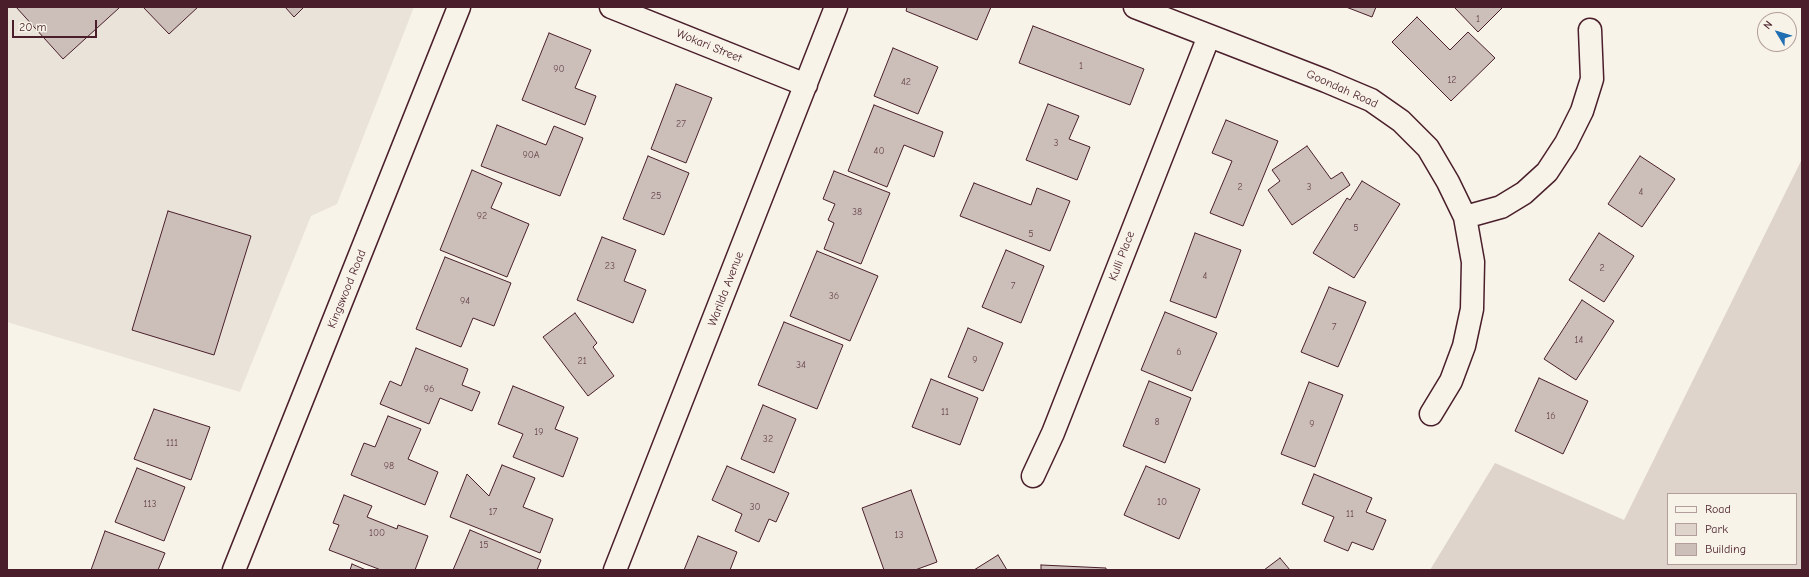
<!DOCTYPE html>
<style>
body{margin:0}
#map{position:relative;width:1809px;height:577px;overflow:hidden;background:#f7f3e8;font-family:"Comic Neue",sans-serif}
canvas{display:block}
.frame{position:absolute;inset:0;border:8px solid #4a1f2b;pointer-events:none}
.legend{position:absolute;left:1667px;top:493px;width:130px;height:72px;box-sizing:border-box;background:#f7f3e8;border:1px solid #b29e9c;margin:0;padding:5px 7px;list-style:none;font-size:12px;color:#4a1f2b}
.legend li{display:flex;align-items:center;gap:8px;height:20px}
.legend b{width:20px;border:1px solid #b29e9c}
.north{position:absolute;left:1757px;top:12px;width:40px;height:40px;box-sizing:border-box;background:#f7f3e8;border:1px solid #b29e9c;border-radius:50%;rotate:308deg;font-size:11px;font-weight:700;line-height:16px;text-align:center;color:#4a1f2b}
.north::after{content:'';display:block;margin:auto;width:14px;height:18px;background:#1f6fb2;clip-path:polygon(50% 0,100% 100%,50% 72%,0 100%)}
.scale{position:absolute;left:12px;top:20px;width:85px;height:18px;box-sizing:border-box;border:2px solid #4a1f2b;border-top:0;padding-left:5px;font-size:12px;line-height:14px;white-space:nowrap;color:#4a1f2b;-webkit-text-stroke:3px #f7f3e8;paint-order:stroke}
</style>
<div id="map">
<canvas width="1809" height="577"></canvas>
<div class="frame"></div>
<ul class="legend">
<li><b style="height:5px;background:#f7f3e8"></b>Road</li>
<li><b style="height:11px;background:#ded4cc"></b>Park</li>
<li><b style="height:11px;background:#ccbfb9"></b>Building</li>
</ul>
<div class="north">N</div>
<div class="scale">20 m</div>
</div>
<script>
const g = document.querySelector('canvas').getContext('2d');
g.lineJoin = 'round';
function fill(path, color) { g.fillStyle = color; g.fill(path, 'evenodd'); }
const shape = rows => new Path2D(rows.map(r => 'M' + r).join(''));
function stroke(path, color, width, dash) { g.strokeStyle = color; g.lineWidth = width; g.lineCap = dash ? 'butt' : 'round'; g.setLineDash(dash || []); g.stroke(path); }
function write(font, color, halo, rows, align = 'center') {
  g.font = font + ' "Comic Neue",sans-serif'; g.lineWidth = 3.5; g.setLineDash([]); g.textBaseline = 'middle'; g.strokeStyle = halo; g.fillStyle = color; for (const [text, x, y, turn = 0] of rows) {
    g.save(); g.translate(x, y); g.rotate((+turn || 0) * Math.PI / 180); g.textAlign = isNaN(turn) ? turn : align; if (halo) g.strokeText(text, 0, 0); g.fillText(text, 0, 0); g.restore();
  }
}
fill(shape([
 [7,7,414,7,337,204,311,216,240,392,7,322]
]), '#eae3da');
fill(shape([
 [1802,159,1802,570,1430,570,1495,463,1624,520],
 [1668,494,1796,494,1796,564,1668,564]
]), '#ded4cc');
const building = shape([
 [16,7,118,7,119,8,63,59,16,7],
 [143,7,198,7,169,34,143,7],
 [285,7,304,7,294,17,285,7],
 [907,7,991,7,977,40,906,11,907,7],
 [1346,7,1376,7,1372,17,1346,7],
 [1454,7,1503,7,1478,32,1454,7],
 [1417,17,1450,50,1468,32,1495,58,1451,101,1392,42,1417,17],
 [1033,26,1144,69,1130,105,1019,63,1033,26],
 [549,33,591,50,575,88,596,96,585,125,522,100,549,33],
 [893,48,938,67,918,114,874,96,893,48],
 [676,84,712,98,686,163,651,149,676,84],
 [1048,104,1079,116,1069,139,1090,147,1077,180,1026,160,1048,104],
 [874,105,943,132,934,157,904,145,887,187,848,171,874,105],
 [1226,120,1278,141,1243,226,1210,213,1232,161,1212,153,1226,120],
 [497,125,546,145,554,126,583,138,560,196,481,166,497,125],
 [1307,146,1331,179,1342,172,1350,185,1292,225,1268,190,1280,181,1272,170,1307,146],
 [648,156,689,173,664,235,623,219,648,156],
 [1640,156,1675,179,1642,227,1608,204,1640,156],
 [472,170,502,183,491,208,529,224,507,277,440,250,472,170],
 [834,171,890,193,861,264,824,249,834,223,828,220,835,204,823,199,834,171],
 [1362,181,1400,204,1354,278,1313,253,1347,198,1350,200,1362,181],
 [974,183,1031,205,1037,188,1070,201,1050,251,960,216,974,183],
 [168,211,251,236,214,355,132,330,168,211],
 [1195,233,1241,250,1216,318,1170,301,1195,233],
 [1599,233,1634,256,1604,302,1569,280,1599,233],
 [602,237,636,250,624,281,646,290,633,323,577,300,602,237],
 [1006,250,1044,266,1021,323,982,307,1006,250],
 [817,251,878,276,850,341,790,316,817,251],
 [445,257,511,283,494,326,473,318,461,347,416,329,445,257],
 [1329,287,1366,302,1338,367,1301,352,1329,287],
 [1582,300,1614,321,1576,380,1544,359,1582,300],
 [1165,312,1217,333,1192,391,1141,370,1165,312],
 [575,313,597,343,593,347,614,376,588,396,543,337,575,313],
 [784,322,843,345,817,409,758,385,784,322],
 [968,328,1003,343,983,391,948,377,968,328],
 [416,348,468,369,462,385,480,392,472,411,440,398,429,424,380,404,390,381,401,386,416,348],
 [1539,378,1588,401,1563,454,1515,431,1539,378],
 [931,379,978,398,960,445,912,427,931,379],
 [1149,381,1191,398,1165,463,1123,446,1149,381],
 [1309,382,1343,395,1315,467,1281,454,1309,382],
 [513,386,564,407,555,429,578,438,563,477,513,457,523,434,498,424,513,386],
 [763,405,796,419,774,473,741,459,763,405],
 [154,409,210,427,191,480,134,459,154,409],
 [388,416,421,429,408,459,438,472,425,505,351,475,364,443,375,447,388,416],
 [502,465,535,478,523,507,553,519,540,553,450,517,467,474,489,496,502,465],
 [727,466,789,493,776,522,769,519,759,542,735,531,742,514,712,500,727,466],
 [1146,466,1200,489,1179,539,1124,515,1146,466],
 [137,468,185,487,164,541,115,522,137,468],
 [1314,474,1372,498,1366,512,1386,520,1373,550,1352,542,1348,551,1324,541,1334,517,1302,504,1314,474],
 [911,490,937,562,915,570,884,570,862,508,911,490],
 [344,495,372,506,367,517,397,529,398,525,428,536,415,570,381,570,329,550,339,525,333,523,344,495],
 [470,530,541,560,537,570,453,570,470,530],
 [105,531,165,553,158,570,91,570,105,531],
 [698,536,737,552,730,570,684,570,698,536],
 [998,555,1007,570,974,570,998,555],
 [1280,558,1290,570,1264,570,1280,558],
 [352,564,366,570,350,570,352,564],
 [1041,565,1106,568,1106,570,1041,570,1041,565]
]);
fill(building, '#ccbfb9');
stroke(building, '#4a1f2b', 1);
const minor = shape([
 [611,7,806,85],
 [1135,7,1326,81,1371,100,1401,121,1428,148,1448,182,1465,217,1473,262,1472,309,1464,346,1451,381,1431,414],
 [1465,217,1501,207,1524,193,1547,172,1566,143,1582,111,1592,79,1590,30],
 [1033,476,1053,433,1209,36],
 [615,570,836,7]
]);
const tertiary = shape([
 [234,570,459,7]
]);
stroke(minor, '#4a1f2b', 25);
stroke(tertiary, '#4a1f2b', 25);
stroke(minor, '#f7f3e8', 22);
stroke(tertiary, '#f7f3e8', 22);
write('10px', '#6a474e', null, [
 ["1",1478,19],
 ["1",1081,66],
 ["90",559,69],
 ["12",1452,80],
 ["42",906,82],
 ["27",681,124],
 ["3",1056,143],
 ["40",879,151],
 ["90A",531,155],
 ["2",1240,187],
 ["3",1309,187],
 ["4",1641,192],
 ["25",656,196],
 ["38",857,212],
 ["92",482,216],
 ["5",1356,228],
 ["5",1031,234],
 ["23",610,266],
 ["2",1602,268],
 ["4",1205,276],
 ["7",1013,286],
 ["36",834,296],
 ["94",465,301],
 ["7",1334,327],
 ["14",1579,340],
 ["6",1179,352],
 ["9",975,360],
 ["21",582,361],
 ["34",801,365],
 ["96",429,389],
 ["11",945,412],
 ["16",1551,416],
 ["8",1157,422],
 ["9",1312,424],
 ["19",539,432],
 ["32",768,439],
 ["111",172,443],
 ["98",389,466],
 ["10",1162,502],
 ["113",150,504],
 ["30",755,507],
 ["17",493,512],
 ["11",1350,514],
 ["100",377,533],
 ["13",899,535],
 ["15",484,545]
]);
write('12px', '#4a1f2b', '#f7f3e8', [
 ["Wokari Street",709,46,22],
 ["Goondah Road",1342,89,24],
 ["Kulli Place",1122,256,-69],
 ["Kingswood Road",347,289,-68],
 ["Warilda Avenue",726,289,-69]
]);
</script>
